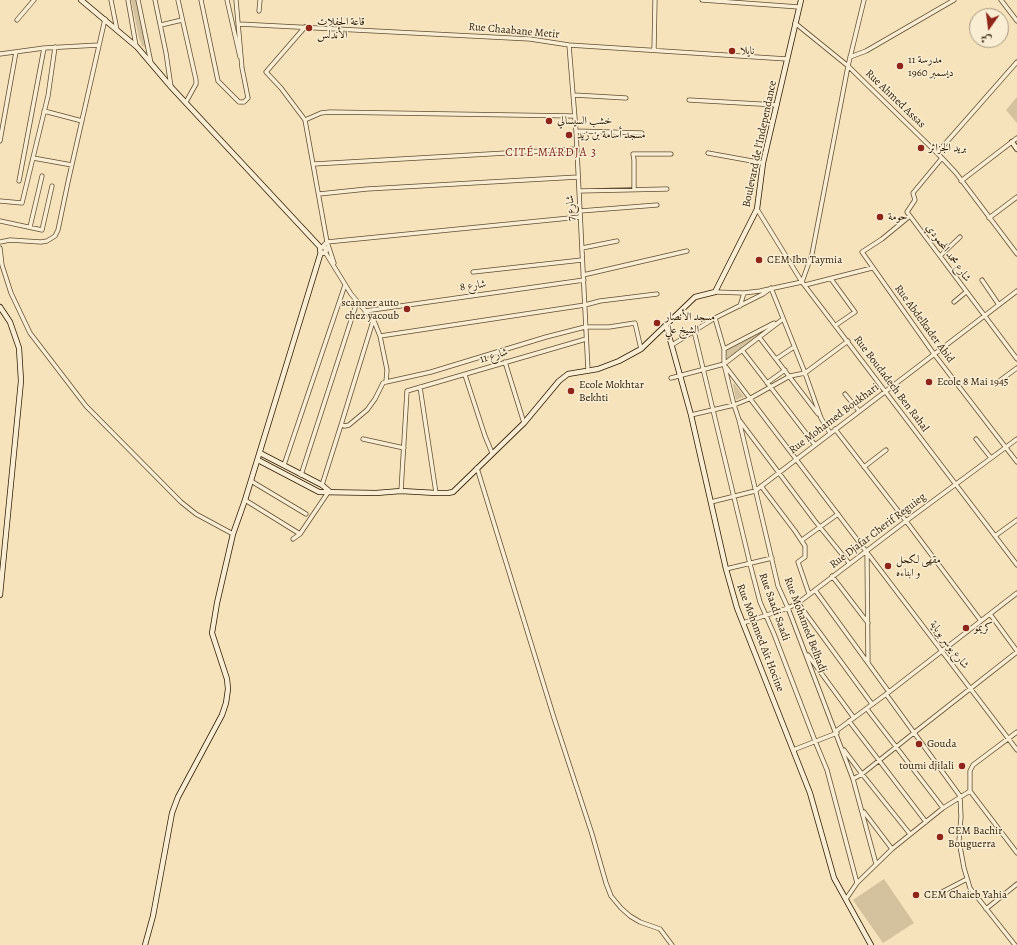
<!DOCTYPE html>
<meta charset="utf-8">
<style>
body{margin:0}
#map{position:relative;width:1017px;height:945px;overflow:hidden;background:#f6e3bc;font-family:Alegreya,Amiri,serif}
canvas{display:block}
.north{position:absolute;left:969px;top:8px;width:40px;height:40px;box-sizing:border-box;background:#f9edd3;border:1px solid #a79980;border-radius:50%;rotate:194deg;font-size:11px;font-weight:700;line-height:16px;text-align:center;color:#2d1c04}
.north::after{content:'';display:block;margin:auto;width:14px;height:18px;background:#8f2418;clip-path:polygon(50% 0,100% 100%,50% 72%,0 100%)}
</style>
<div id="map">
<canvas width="1017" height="945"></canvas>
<div class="north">ش</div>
</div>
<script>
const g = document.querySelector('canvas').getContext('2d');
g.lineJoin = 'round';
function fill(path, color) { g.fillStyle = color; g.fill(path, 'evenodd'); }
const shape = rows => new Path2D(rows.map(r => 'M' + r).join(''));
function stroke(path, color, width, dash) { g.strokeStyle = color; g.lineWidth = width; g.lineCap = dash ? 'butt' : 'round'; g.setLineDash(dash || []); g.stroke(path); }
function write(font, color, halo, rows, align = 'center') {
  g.font = font + ' Alegreya,Amiri,serif'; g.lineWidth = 3; g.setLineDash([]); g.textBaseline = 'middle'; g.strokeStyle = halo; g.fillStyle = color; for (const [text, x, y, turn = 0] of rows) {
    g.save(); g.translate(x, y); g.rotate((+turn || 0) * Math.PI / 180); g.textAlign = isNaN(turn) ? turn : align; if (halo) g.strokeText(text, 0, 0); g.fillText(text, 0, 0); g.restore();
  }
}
fill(shape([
 [131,0,138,0,147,48,142,46,139,38],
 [1017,97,1017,123,1006,110],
 [764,331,751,342,727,359,726,350],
 [734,383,744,397,736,400,733,385],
 [884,879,914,923,883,943,853,900]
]), '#d4c19d');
const street = shape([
 [111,0,117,30],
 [128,0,136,46],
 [138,0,151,63],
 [155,0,166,53,171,87],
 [178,0,196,80,196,84,186,102],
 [201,0,218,81,239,102,244,102,248,98,242,68,236,0],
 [227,0,240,57],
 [702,0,799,7],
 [1001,0,1017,21],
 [259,11,260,0],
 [17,20,34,0],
 [795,23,848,66,942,158,956,173,1017,254],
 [239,24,530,39,569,45,787,59],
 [161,25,182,20],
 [305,27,266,72,281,88,305,120,327,242,334,263],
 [569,45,576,131,588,370],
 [654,50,655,0],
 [0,54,44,48,99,45],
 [850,57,866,51,954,0],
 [574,95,626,98],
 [689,100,777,105],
 [44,111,82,121],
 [305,120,321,113,330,112,574,116],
 [576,131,642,133],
 [0,141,16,52],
 [708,153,763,163],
 [937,153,1017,62],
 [33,158,72,165],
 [942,158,913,193,915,200,907,212,1017,359],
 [314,164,576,149],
 [19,181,44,48],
 [961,181,1017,138],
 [634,189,634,160,633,154,671,154],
 [579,191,667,189],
 [319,194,367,189,578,177],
 [0,201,22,203,48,96,55,47],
 [757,209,802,282,1017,565],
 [580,211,657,205],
 [910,216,882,239,862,252,934,354,1017,462],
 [989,218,1017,197],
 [0,221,42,230,52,186],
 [30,227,42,176],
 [0,242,10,240,41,242,47,241,55,236,58,230,68,182,105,19],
 [322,247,327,242,580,217],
 [0,248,2,265,11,293,30,333,86,406,181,502,196,514,233,534],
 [582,248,617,241],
 [940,256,960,237],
 [473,272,582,260],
 [583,275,687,251],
 [831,279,855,312,836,325],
 [982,280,999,305],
 [805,285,872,268],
 [715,292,744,293,760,291,802,282,812,254,848,66,864,0],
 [954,302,966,292],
 [740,306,744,293],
 [365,311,584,280],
 [715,318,724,349,724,364,734,405,739,420,778,586,788,608,853,779,876,864],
 [694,331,750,564,760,602,774,634,815,741,827,770,857,883],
 [380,336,585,305,600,301,657,294],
 [759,337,818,414],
 [672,345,715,318,763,294,771,288,805,373,821,418,830,433],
 [724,349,774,323],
 [742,350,815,445],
 [776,359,794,347],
 [505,362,524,423],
 [726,367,1017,750],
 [465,375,485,436,492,453],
 [671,378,724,364,783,319],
 [386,382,431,372,546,337,585,327,609,327,635,323,641,349],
 [998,382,1017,368],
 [767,383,785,370],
 [420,387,436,493],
 [845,394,859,411],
 [691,415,734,405,749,399,790,376,805,373,848,341],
 [740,421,815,521,849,563],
 [341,425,373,321],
 [835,429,906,521,981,621],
 [363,439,404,448],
 [976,439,991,458],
 [284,465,345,285],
 [864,467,886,450],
 [477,468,554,718,592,834,606,883,611,896,621,908,630,916,640,922,660,929,672,945],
 [301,475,357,302],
 [251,481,306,514],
 [322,485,341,425,345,426,349,425,367,410,375,399,383,383,386,382,387,370,380,336,374,321,351,294,325,252],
 [761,486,795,531,805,546,805,557,798,562,809,594],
 [401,491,407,391,586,339],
 [245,500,300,534],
 [711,502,755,491,1017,291],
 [995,536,1017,520],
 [293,539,300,534,329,491],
 [802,540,838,514],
 [867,553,868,663,889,692],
 [726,569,772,558],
 [832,576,868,623],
 [815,590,868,663],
 [798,603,872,704],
 [990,614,1017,651],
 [743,623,788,608,798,603,906,521,1017,439],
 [808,655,854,718],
 [886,694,960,796,961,817,959,841,964,868,970,888,1015,945],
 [867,709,943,808],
 [849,721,926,822],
 [836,731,889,692,1017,593],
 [1017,732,973,765,970,771,970,791,1017,853],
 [793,750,837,733],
 [844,750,862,774,910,834],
 [853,779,862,774,915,732,1017,652],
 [864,812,892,849],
 [942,892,967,879],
 [846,899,857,883,892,849,943,808,970,791],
 [986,909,1017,884]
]);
const secondary = shape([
 [81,0,137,47,172,88,321,248],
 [1012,142,1017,149],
 '320 250a3 3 0 1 1 6 0a3 3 0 1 1-6 0Z',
 [0,307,10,322,19,348,21,381,0,595],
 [666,325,691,415,726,569,737,608,810,793,834,878,871,945],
 [260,453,322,485,329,491],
 [258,460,319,492,376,493,401,491,436,493,448,493,453,492,524,423,559,381,568,374,598,369,619,361,641,349,695,297,715,292,757,209,763,163,801,0],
 [145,945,153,916,172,813,178,797,222,715,226,703,228,689,227,679,212,633,217,603,233,534,245,500,321,252]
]);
stroke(street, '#5f4e32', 5);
stroke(secondary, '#2d1c04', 6);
stroke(street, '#f9edd3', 3.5);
stroke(secondary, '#f9edd3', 4.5);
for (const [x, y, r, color] of [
 [309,28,4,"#8f2418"],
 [732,51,4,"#8f2418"],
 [900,66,4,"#8f2418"],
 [549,121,4,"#8f2418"],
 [569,135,4,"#8f2418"],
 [921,148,4,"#8f2418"],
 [880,217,4,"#8f2418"],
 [759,260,4,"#8f2418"],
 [407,309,4,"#8f2418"],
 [657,323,4,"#8f2418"],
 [929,382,4,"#8f2418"],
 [571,391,4,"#8f2418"],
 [888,566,4,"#8f2418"],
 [966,628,4,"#8f2418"],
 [919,744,4,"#8f2418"],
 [962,766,4,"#8f2418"],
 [940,837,4,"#8f2418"],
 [916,895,4,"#8f2418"]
]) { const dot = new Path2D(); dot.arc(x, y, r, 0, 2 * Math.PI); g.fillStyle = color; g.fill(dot); stroke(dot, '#f9edd3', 1.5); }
write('11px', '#2d1c04', '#f9edd3', [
 ["قاعة الحفلات",317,22],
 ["الأندلس",317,35],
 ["نايلا",740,51],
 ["مدرسة 11",908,60],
 ["ديسمبر 1960",908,73],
 ["خشب السيسالي",557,121],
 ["مسجد أسامة بن زيد",577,135],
 ["بريد الجزائر",929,148],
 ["حومة",888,217],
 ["CEM Ibn Taymia",767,260],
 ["scanner auto",399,303,"right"],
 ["chez yacoub",399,316,"right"],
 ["مسجد الأنصار",665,317],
 ["الشيخ علي",665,330],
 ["Ecole 8 Mai 1945",937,382],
 ["Ecole Mokhtar",579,385],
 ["Bekhti",579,398],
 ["مقهى لكحل",896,560],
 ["و ابناءه",896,573],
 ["كريمو",974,628],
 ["Gouda",927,744],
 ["toumi djilali",954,766,"right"],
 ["CEM Bachir",948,831],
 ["Bouguerra",948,844],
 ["CEM Chaieb Yahia",924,895]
], 'left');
write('11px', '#2d1c04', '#f9edd3', [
 ["Rue Chaabane Metir",514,31,5],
 ["Rue Ahmed Assas",895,99,44],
 ["Boulevard de l'Independance",760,144,-78],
 ["شارع 7",571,208,-93],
 ["شارع محمد المحمودي",948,253,54],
 ["شارع 8",473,286,-8],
 ["Rue Abdelkader Abid",924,324,54],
 ["شارع 11",494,356,-17],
 ["Rue Boudadech Ben Rahal",891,384,53],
 ["Rue Mohamed Boukhari",834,419,-37],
 ["Rue Djafar Cherif Reguieg",878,531,-37],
 ["Rue Saadi Saadi",774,607,70],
 ["Rue Mohamed Belhadj",805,625,69],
 ["Rue Mohamed Ait Hocine",760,638,69],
 ["شارع يوسر بوباية",949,645,53]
]);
g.letterSpacing = '1px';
write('12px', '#7a1f14', '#f9edd3', [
 ["CITÉ MARDJA 3",551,153]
]);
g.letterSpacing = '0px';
</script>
